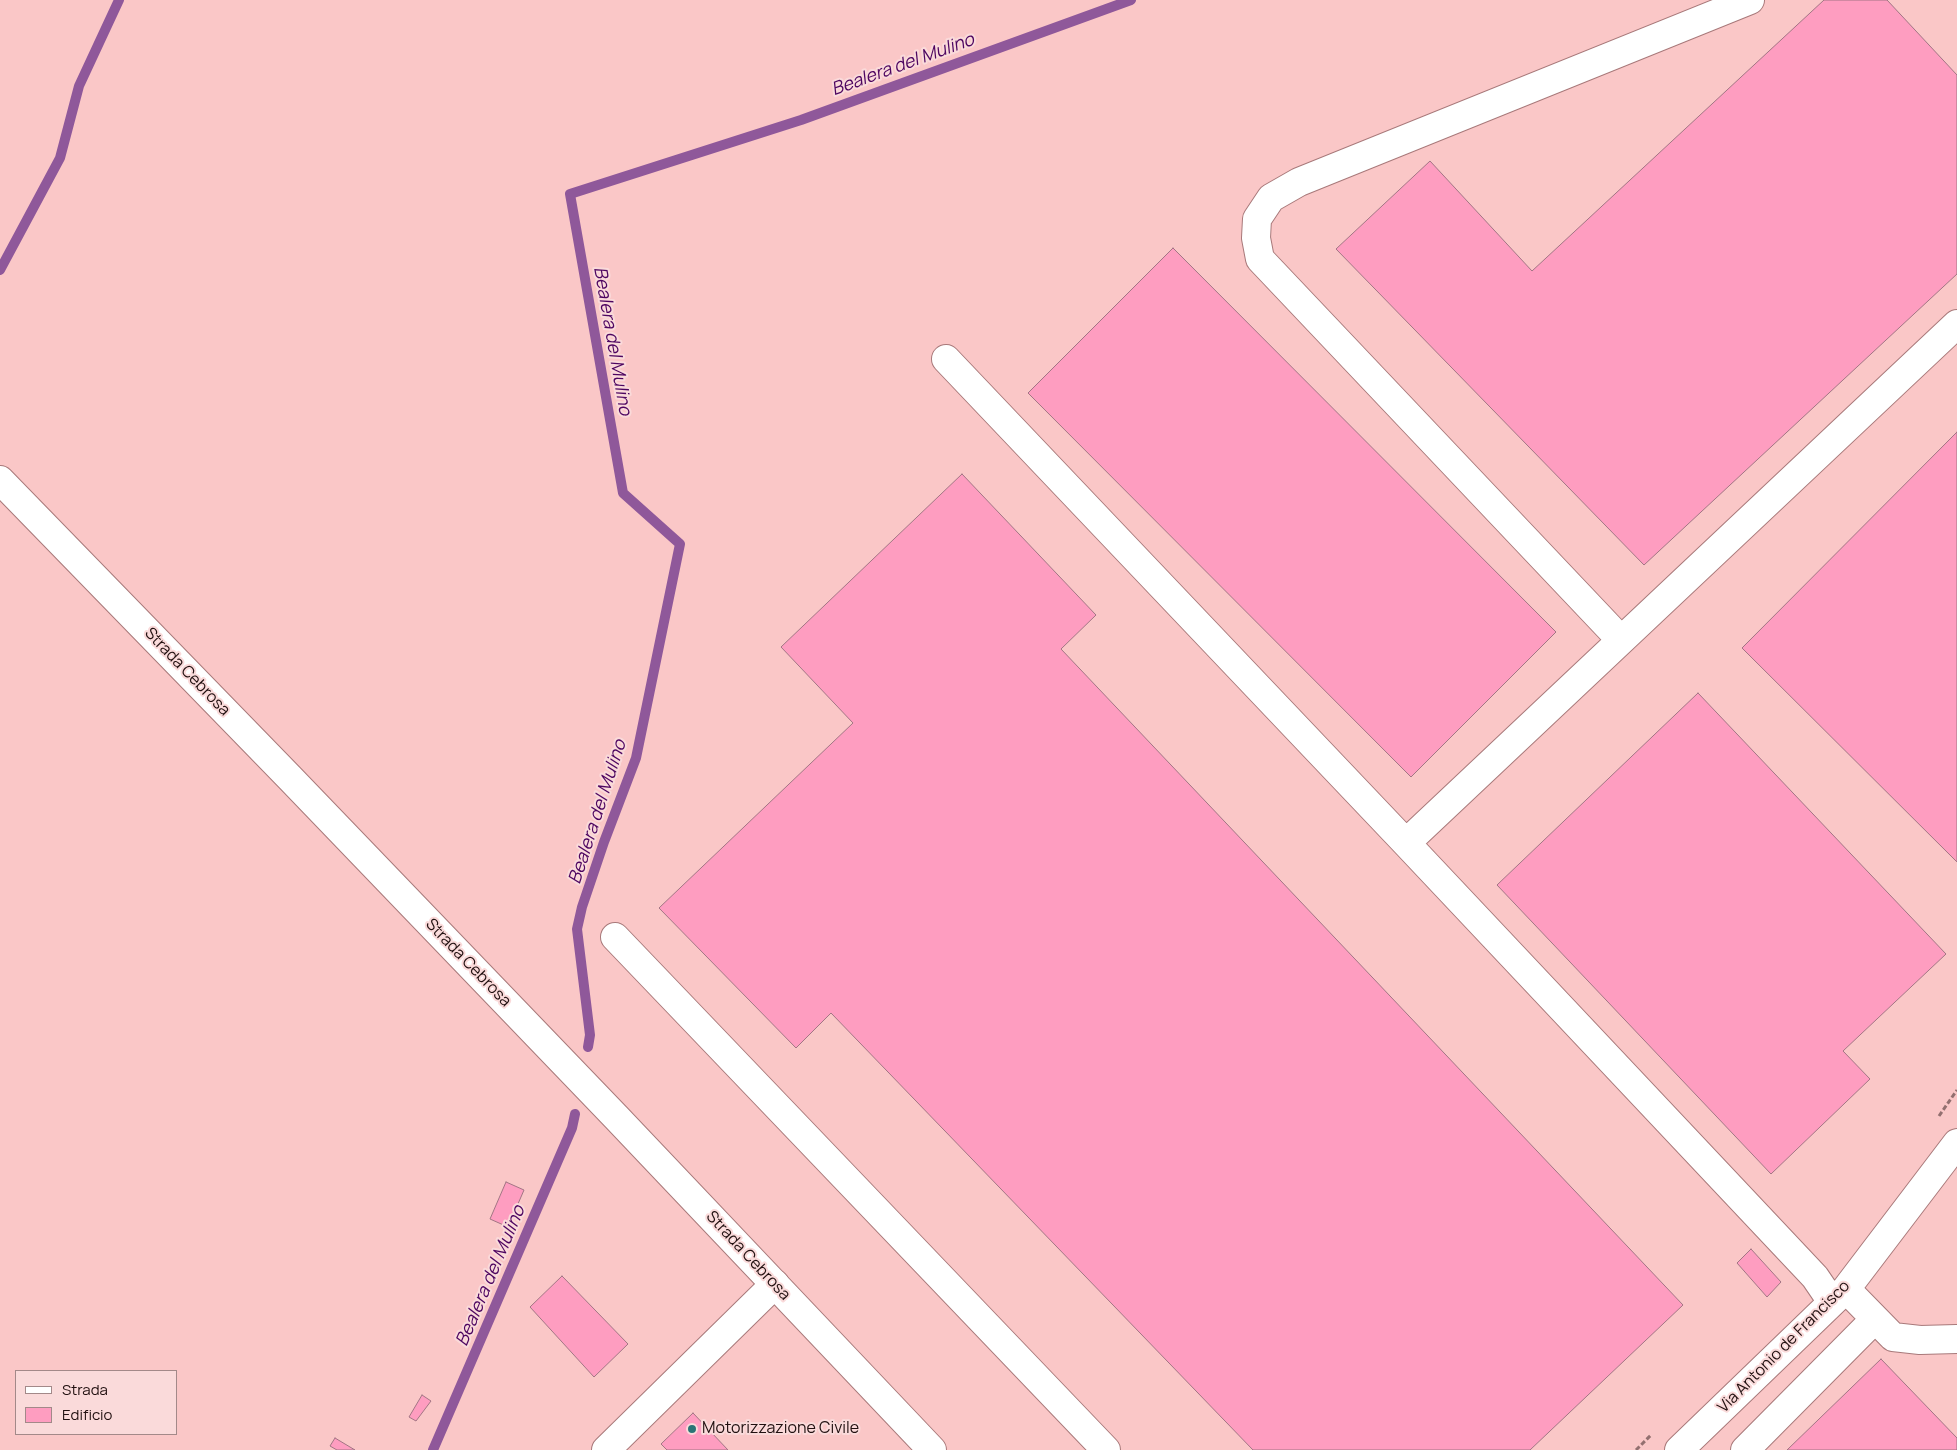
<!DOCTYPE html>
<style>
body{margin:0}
#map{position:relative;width:1957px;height:1450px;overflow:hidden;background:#fac7c7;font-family:Manrope,sans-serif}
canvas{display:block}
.legend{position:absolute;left:15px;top:1370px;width:162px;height:65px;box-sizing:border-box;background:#fadada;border:1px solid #a38989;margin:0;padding:6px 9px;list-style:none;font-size:15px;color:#211010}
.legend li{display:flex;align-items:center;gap:10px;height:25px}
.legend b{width:25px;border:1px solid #a38989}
</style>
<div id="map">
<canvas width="1957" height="1450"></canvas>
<ul class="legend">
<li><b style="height:6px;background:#fff"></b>Strada</li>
<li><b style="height:14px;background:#fe9dc0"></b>Edificio</li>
</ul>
</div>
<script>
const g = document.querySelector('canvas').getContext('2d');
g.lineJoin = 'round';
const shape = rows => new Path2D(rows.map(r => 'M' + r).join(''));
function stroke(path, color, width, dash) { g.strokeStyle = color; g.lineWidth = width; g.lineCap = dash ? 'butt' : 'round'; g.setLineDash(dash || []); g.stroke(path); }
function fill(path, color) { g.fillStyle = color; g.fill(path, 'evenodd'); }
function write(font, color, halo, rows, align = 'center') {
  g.font = font + ' Manrope,sans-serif'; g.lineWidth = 4; g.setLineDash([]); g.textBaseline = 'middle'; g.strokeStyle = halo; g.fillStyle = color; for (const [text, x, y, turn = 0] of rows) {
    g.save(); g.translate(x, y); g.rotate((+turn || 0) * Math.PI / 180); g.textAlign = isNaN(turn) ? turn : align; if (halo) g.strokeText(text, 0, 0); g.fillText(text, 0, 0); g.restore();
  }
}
stroke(shape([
 [0,270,60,158,79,86,119,0],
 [588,1047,590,1035,577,929,582,907,604,842,636,758,680,544,623,493,570,194,801,120,1131,0],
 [433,1450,572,1128,575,1114]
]), '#8f589a', 10);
const building = shape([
 [1824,0,1887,0,1957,75,1957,274,1644,565,1336,249,1430,161,1532,271,1824,0],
 [1173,248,1556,632,1411,777,1028,393,1173,248],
 [1957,432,1957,862,1742,648,1957,432],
 [962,474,1096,615,1061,649,1683,1305,1530,1450,1253,1450,831,1013,796,1048,659,908,853,723,781,647,962,474],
 [1698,693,1946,954,1843,1051,1870,1079,1771,1174,1497,885,1698,693],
 [506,1182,524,1190,508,1227,490,1219,506,1182],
 [1751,1249,1781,1282,1767,1297,1737,1263,1751,1249],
 [562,1276,628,1344,594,1377,530,1307,562,1276],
 [1881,1359,1957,1438,1957,1450,1787,1450,1881,1359],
 [422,1395,431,1401,416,1421,409,1417,422,1395],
 [693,1413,728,1450,667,1450,661,1444,693,1413],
 [335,1438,355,1450,337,1450,330,1446,335,1438]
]);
fill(building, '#fe9dc0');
stroke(building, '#a27584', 1);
const minor = shape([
 [946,359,1406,843,1815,1277,1832,1302],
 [1621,640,1260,259,1256,238,1257,219,1271,198,1299,182,1750,0],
 [1406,843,1957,324],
 [615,937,1106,1450],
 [1846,1289,1893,1337,1920,1340,1957,1339],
 [606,1450,775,1284],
 [1679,1450,1846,1289,1957,1143],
 [1745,1450,1875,1319]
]);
const major = shape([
 [0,480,290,778,616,1117,932,1450]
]);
stroke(minor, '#a8797a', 30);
stroke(major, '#a8797a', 30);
stroke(shape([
 [1939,1116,1957,1090],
 [1636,1450,1651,1435]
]), '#937070', 3, [5, 2.5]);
stroke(minor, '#fff', 28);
stroke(major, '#fff', 28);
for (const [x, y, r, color] of [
 [692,1429,5,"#2a7476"]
]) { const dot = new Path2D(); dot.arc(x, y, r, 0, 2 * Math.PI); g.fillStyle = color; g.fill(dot); stroke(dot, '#fadada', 2); }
write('16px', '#211010', '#fadada', [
 ["Strada Cebrosa",187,672,46],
 ["Strada Cebrosa",468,963,46],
 ["Strada Cebrosa",748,1256,47],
 ["Via Antonio de Francisco",1784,1347,-45]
]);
write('16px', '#211010', '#fadada', [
 ["Motorizzazione Civile",702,1429]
], 'left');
write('italic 18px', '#4d0560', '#fadada', [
 ["Bealera del Mulino",903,65,-20],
 ["Bealera del Mulino",612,341,80],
 ["Bealera del Mulino",598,812,-72],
 ["Bealera del Mulino",491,1276,-67]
]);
</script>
